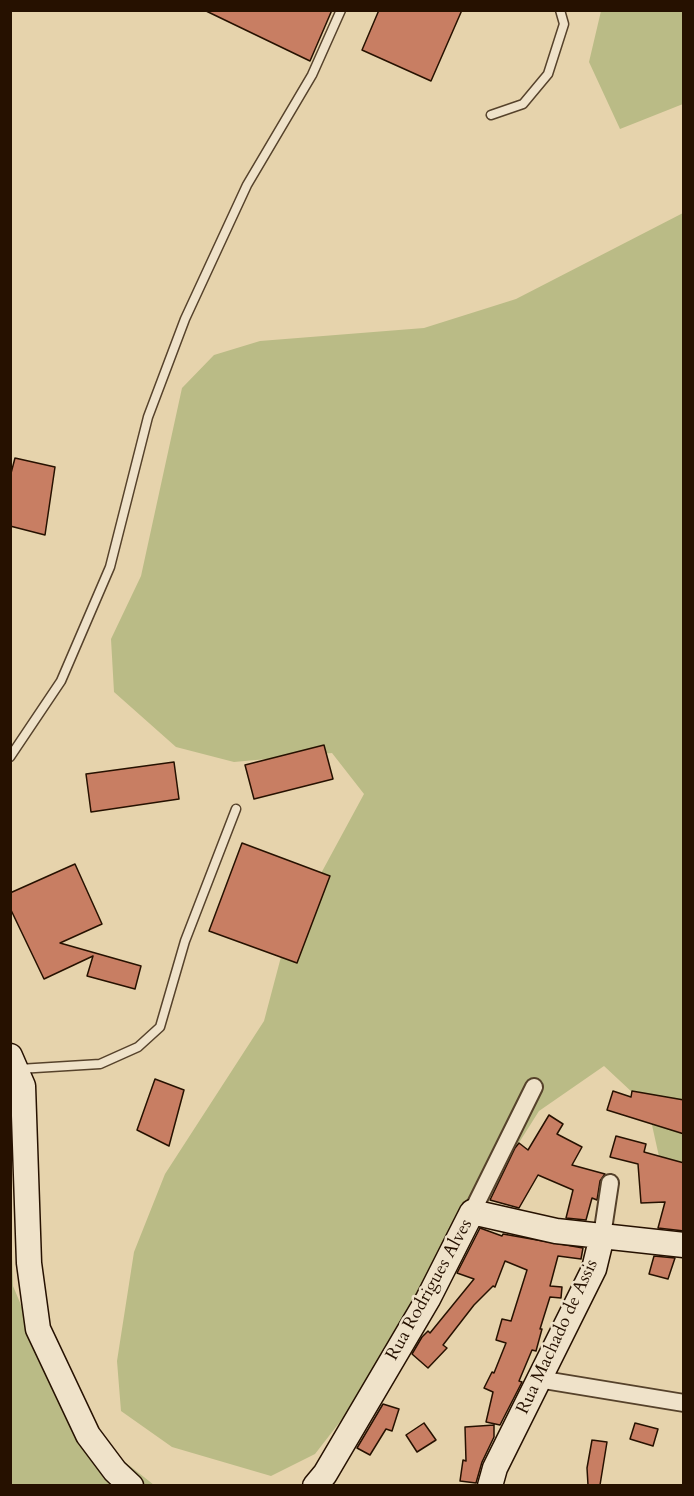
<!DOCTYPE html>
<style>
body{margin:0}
#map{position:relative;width:694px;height:1496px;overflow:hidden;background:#e6d3ac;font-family:Cardo,serif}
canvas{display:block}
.frame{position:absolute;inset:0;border:12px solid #261100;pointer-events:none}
</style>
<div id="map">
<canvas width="694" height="1496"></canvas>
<div class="frame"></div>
</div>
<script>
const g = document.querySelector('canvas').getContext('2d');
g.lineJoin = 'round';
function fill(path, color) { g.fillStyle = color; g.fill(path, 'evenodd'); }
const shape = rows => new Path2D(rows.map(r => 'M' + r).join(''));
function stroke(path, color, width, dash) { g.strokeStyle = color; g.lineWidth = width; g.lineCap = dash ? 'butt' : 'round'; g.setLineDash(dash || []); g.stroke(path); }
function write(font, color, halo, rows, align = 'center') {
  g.font = font + ' Cardo,serif'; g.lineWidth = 5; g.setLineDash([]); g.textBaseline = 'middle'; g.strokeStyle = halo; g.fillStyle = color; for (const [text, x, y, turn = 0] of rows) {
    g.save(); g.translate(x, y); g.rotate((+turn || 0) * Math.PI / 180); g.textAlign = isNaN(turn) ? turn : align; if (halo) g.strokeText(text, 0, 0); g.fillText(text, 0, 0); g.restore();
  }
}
fill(shape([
 [601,11,683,11,683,104,620,129,589,62],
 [683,213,683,1221,672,1215,648,1107,604,1066,539,1111,353,1405,315,1454,271,1476,172,1447,121,1411,117,1361,134,1252,165,1174,264,1021,286,938,364,794,332,753,234,762,176,747,114,692,111,639,141,576,182,388,214,355,260,341,424,328,516,299],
 [10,1190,13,1286,68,1417,154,1485,11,1485]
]), '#babb86');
const building = shape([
 [204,10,332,10,310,61,204,10],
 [379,10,462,10,431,81,362,50,379,10],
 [15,458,55,467,45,535,10,526,10,477,15,458],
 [324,745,333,779,254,799,245,765,324,745],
 [174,762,179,799,91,812,86,774,174,762],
 [242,843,330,876,297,963,209,931,242,843],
 [75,864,102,924,60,943,141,966,135,989,87,976,93,956,44,979,10,908,10,893,75,864],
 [155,1079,184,1090,169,1146,137,1130,155,1079],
 [613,1091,631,1097,632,1091,684,1100,684,1134,607,1110,613,1091],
 [549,1115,563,1124,557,1134,582,1147,572,1165,605,1174,600,1181,597,1200,592,1198,586,1220,566,1218,573,1190,538,1175,519,1208,490,1200,515,1148,519,1143,528,1150,549,1115],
 [616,1136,646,1144,644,1152,684,1163,684,1231,658,1228,665,1202,641,1203,638,1164,610,1157,616,1136],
 [480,1228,502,1236,503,1234,583,1248,581,1259,558,1256,550,1286,562,1287,561,1298,550,1297,540,1329,542,1329,536,1351,532,1350,519,1381,522,1382,500,1425,486,1422,493,1392,484,1388,492,1372,494,1373,506,1343,496,1340,502,1319,511,1321,527,1270,505,1261,495,1287,493,1286,474,1305,443,1345,447,1348,428,1368,412,1354,422,1337,428,1331,430,1333,474,1279,457,1273,480,1228],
 [654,1256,675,1258,668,1279,649,1274,654,1256],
 [383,1404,399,1409,392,1431,386,1429,370,1455,357,1448,383,1404],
 [424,1423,436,1440,417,1452,406,1435,424,1423],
 [635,1423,658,1429,653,1446,630,1439,635,1423],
 [494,1425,494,1437,482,1462,476,1483,460,1481,463,1460,466,1461,465,1427,494,1425],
 [592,1440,607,1442,600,1485,588,1485,587,1468,592,1440]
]);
fill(building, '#c87e63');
stroke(building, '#261100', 1.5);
const lane = shape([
 [491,115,523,104,548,74,564,24,560,10],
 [10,757,61,681,110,567,148,417,185,319,247,185,312,75,341,10],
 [19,1069,100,1064,138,1047,160,1027,185,941,236,809]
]);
const street = shape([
 [472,1212,534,1087],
 [602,1236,610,1183],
 [538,1379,684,1403]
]);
const secondary = shape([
 [10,1056,23,1086,29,1263,38,1329,88,1435,115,1471,131,1486],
 [315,1486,325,1474,428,1299,472,1212,556,1231,684,1245],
 [490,1486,495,1468,594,1269,602,1236]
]);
stroke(lane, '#56422b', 11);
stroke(street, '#56422b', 20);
stroke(secondary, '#261100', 27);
stroke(lane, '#efe2c9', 8);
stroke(street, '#efe2c9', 16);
stroke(secondary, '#efe2c9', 24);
write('18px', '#261100', '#efe2c9', [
 ["Rua Rodrigues Alves",430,1290,-61],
 ["Rua Machado de Assis",558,1337,-65]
]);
</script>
